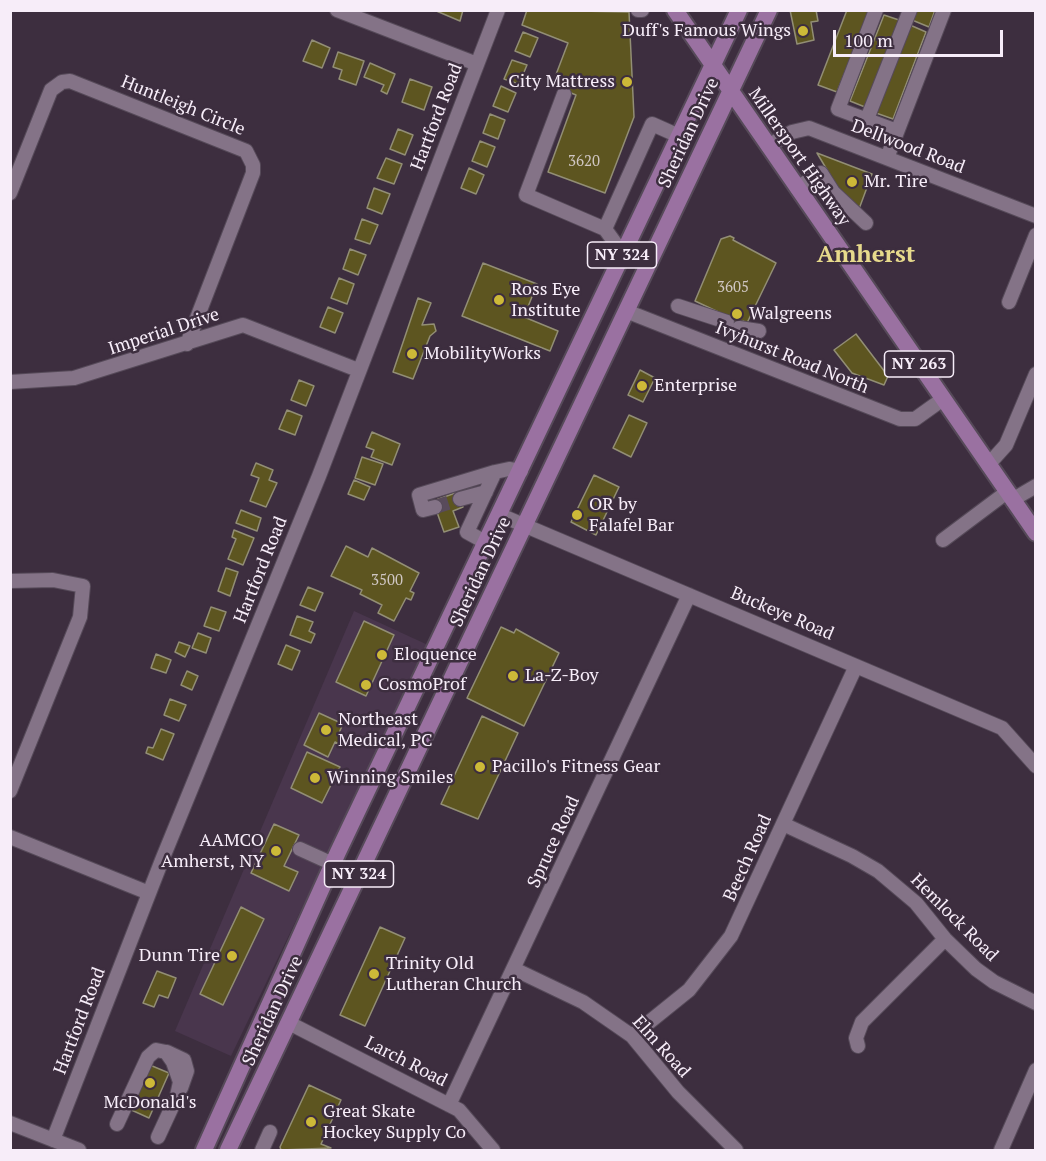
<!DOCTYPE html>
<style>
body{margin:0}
#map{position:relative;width:1046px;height:1161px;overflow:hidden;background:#3d2e3f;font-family:"PT Serif",serif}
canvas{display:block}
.frame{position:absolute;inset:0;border:12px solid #f7edf9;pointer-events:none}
.scale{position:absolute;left:833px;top:30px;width:170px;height:27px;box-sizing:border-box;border:3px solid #f7edf9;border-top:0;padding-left:8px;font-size:18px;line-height:21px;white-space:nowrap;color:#f7edf9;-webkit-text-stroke:4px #3d2e3f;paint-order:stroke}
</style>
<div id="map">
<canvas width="1046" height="1161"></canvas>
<div class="frame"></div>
<div class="scale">100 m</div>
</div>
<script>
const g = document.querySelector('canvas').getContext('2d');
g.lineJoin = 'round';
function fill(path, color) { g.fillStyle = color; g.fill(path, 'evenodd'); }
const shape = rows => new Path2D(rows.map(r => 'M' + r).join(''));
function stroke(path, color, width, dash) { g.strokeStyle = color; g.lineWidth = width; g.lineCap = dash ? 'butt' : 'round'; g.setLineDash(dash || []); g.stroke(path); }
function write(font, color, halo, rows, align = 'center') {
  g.font = font + ' "PT Serif",serif'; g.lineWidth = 5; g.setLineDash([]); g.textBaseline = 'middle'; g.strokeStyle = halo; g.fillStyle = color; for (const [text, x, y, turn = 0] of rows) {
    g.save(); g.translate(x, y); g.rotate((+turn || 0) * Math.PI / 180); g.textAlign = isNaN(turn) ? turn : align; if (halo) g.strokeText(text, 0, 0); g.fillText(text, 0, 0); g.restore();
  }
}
fill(shape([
 [354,611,428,645,231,1056,175,1031]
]), '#49364d');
const building = shape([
 [434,10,463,10,460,21,434,10],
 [527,10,629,12,634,117,605,193,548,172,576,95,552,85,568,43,522,25,527,10],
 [790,10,816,10,818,21,811,22,814,40,797,44,790,10],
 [847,10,870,10,837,92,818,85,847,10],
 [915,10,935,10,929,27,912,20,915,10],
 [884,15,899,20,865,107,850,101,884,15],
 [910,25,926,32,893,119,876,113,910,25],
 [523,32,538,38,530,57,515,51,523,32],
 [312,40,330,48,322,68,303,61,312,40],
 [338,52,364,61,356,85,339,79,342,70,333,67,338,52],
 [512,60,527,65,519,84,504,79,512,60],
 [370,63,395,74,387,94,381,91,384,85,364,77,370,63],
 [410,79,432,87,424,110,402,102,410,79],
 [501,86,516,93,508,112,493,106,501,86],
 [490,114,505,120,498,139,483,133,490,114],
 [398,129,413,135,405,155,390,149,398,129],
 [480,141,495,147,487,167,472,161,480,141],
 [817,153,872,174,859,209,839,190,817,153],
 [386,158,402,164,394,184,377,178,386,158],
 [469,168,484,175,476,194,461,188,469,168],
 [374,188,390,194,382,214,367,208,374,188],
 [362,219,378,225,370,244,355,239,362,219],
 [730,236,734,238,733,240,776,263,747,323,743,321,737,332,725,326,729,317,695,301,721,239,730,236],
 [350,249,366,255,358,275,343,269,350,249],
 [483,263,537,284,524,317,558,331,550,351,462,316,483,263],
 [339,278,354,284,347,304,331,298,339,278],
 [418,298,431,303,422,325,434,324,436,331,430,336,413,379,393,372,418,298],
 [328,307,343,313,335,333,320,327,328,307],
 [856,334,888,376,884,385,852,373,834,350,856,334],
 [640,370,655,378,643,402,628,395,640,370],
 [299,380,314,386,306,406,291,400,299,380],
 [287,410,302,416,295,435,279,429,287,410],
 [629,415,647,423,631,457,613,448,629,415],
 [372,432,400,444,392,465,371,457,374,450,366,447,372,432],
 [362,457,383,464,375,485,355,478,362,457],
 [256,463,273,470,269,480,277,483,266,507,250,501,259,478,251,475,256,463],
 [594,475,619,487,596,535,571,522,594,475],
 [354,480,370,487,364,500,348,494,354,480],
 [458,492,463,507,453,511,459,527,444,532,433,501,458,492],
 [241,510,261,518,257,531,236,523,241,510],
 [234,530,254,538,243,565,228,559,236,539,232,537,234,530],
 [346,546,368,557,372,548,419,573,410,591,414,593,411,600,406,598,394,621,378,613,382,605,360,594,362,590,331,576,346,546],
 [226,568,238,572,230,596,218,591,226,568],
 [308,587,323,593,315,611,300,605,308,587],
 [211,607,226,612,219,631,204,626,211,607],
 [297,616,313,622,309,631,315,634,311,643,290,635,297,616],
 [364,621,394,635,366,696,336,682,364,621],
 [501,627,514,633,516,629,559,653,524,726,467,698,501,627],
 [198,633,211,638,206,653,192,648,198,633],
 [179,642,190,646,185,657,175,652,179,642],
 [286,645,300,651,292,670,278,664,286,645],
 [156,654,171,660,166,673,151,668,156,654],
 [187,671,198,676,192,690,181,685,187,671],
 [170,699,186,705,179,721,164,715,170,699],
 [319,713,343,724,338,735,344,738,341,745,335,742,328,757,304,745,319,713],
 [482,716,518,733,478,819,441,804,482,716],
 [161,729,174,734,163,760,146,753,148,747,153,748,161,729],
 [307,752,340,767,322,803,291,788,307,752],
 [274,824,299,835,284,866,298,872,289,891,251,873,274,824],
 [241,907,264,919,223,1005,200,994,241,907],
 [380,927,405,938,365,1026,340,1015,380,927],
 [157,971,176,978,168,998,159,995,154,1007,143,1003,157,971],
 [145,1063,169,1073,149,1118,127,1108,145,1063],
 [309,1085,341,1100,321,1144,331,1148,281,1150,280,1147,309,1085]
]);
fill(building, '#5d5520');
stroke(building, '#928e75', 1.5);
stroke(shape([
 [435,507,460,499]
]), '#594b5b', 14, [14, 7]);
const minor = shape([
 [337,10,477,64],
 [638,10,642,10],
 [876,10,838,109,897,131],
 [564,94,526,195,605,229],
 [867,119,910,10],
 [768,146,792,132,809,128,1036,216],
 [887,158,944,10],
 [797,188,821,173,833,192,866,223],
 [10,193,51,90,62,82,70,81,246,151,253,165,253,173,187,344],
 [623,254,605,229,652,124,679,136],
 [1009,302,1036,235],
 [678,306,727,322],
 [626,311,900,419,915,419,943,399],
 [739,328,759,331],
 [10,382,74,378,243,325,358,370],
 [988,465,1006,445,1036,374],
 [460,499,486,492],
 [1012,500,1036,486],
 [435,507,423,510,419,495,495,472],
 [500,515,1002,728,1036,766],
 [943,540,1007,492],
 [487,543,467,532,495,472,509,469,521,471],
 [10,581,53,580,83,586,80,617,10,791],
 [783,824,852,856,878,871,916,903,945,939,976,969,994,982,1036,1003],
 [10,837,149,893],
 [300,849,333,864],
 [514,969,583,1002,632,1036,678,1092,736,1150],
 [289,1023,459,1110,493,1150],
 [632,1036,689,990,731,936,856,666],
 [858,1046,856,1038,862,1022,945,939],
 [167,1052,184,1060,187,1071,181,1088],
 [449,1105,689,595],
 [10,1123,79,1150],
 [117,1124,148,1057,156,1050,166,1052,173,1062,180,1082,177,1096,158,1137],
 [53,1140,162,860,319,476,498,10],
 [262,1150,270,1132],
 [1001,1150,1036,1070]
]);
const major = shape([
 [675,10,1036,533],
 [204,1150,338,852,739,10],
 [228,1150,769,10]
]);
stroke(minor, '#564a59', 16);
stroke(major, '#564a59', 20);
stroke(minor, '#847387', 14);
stroke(major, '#9a71a1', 16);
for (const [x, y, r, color] of [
 [803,31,6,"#cdb938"],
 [627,82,6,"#cdb938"],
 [852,182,6,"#cdb938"],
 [499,300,6,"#cdb938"],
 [737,314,6,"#cdb938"],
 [412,354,6,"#cdb938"],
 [642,386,6,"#cdb938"],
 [577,515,6,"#cdb938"],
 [382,655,6,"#cdb938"],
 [513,676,6,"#cdb938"],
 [366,685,6,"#cdb938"],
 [326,730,6,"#cdb938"],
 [480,767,6,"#cdb938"],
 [315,778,6,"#cdb938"],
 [276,851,6,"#cdb938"],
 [232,956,6,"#cdb938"],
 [374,974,6,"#cdb938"],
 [150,1083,6,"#cdb938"],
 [311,1122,6,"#cdb938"]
]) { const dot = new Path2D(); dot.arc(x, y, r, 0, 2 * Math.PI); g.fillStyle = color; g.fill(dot); stroke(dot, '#3d2e3f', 2); }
write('15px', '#d0c7c3', null, [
 ["3620",584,162],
 ["3605",733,288],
 ["3500",387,581]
]);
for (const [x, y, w] of [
 [622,255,69],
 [919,364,69],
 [359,874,69]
]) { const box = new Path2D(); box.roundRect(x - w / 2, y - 13, w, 26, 4.5); g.fillStyle = '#3d2e3f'; g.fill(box); stroke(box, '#f7edf9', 1.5); }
write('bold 16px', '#f7edf9', null, [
 ["NY 324",622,255],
 ["NY 263",919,364],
 ["NY 324",359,874]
]);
write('18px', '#f7edf9', '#3d2e3f', [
 ["Duff's Famous Wings",791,31,"right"],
 ["City Mattress",615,82,"right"],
 ["Mr. Tire",864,182],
 ["Ross Eye",511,290],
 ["Institute",511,311],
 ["Walgreens",749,314],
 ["MobilityWorks",424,354],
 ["Enterprise",654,386],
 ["OR by",589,505],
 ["Falafel Bar",589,526],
 ["Eloquence",394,655],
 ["La-Z-Boy",525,676],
 ["CosmoProf",378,685],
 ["Northeast",338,720],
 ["Medical, PC",338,741],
 ["Pacillo's Fitness Gear",492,767],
 ["Winning Smiles",327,778],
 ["AAMCO",264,841,"right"],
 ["Amherst, NY",264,862,"right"],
 ["Dunn Tire",220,956,"right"],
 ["Trinity Old",386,964],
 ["Lutheran Church",386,985],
 ["McDonald's",150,1103,"center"],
 ["Great Skate",323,1112],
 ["Hockey Supply Co",323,1133]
], 'left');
write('18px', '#f7edf9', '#3d2e3f', [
 ["Huntleigh Circle",183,106,22],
 ["Hartford Road",437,117,-69],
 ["Sheridan Drive",689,133,-65],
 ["Dellwood Road",908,147,21],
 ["Millersport Highway",799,157,55],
 ["Imperial Drive",164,332,-18],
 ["Ivyhurst Road North",792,358,22],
 ["Hartford Road",261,570,-68],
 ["Sheridan Drive",481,572,-65],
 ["Buckeye Road",782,614,23],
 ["Spruce Road",554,842,-65],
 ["Beech Road",748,858,-66],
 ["Hemlock Road",954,918,45],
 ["Sheridan Drive",273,1011,-65],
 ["Hartford Road",80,1021,-69],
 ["Elm Road",661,1047,48],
 ["Larch Road",406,1062,27]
]);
write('bold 24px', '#e7da8c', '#3d2e3f', [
 ["Amherst",866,255]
]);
</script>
